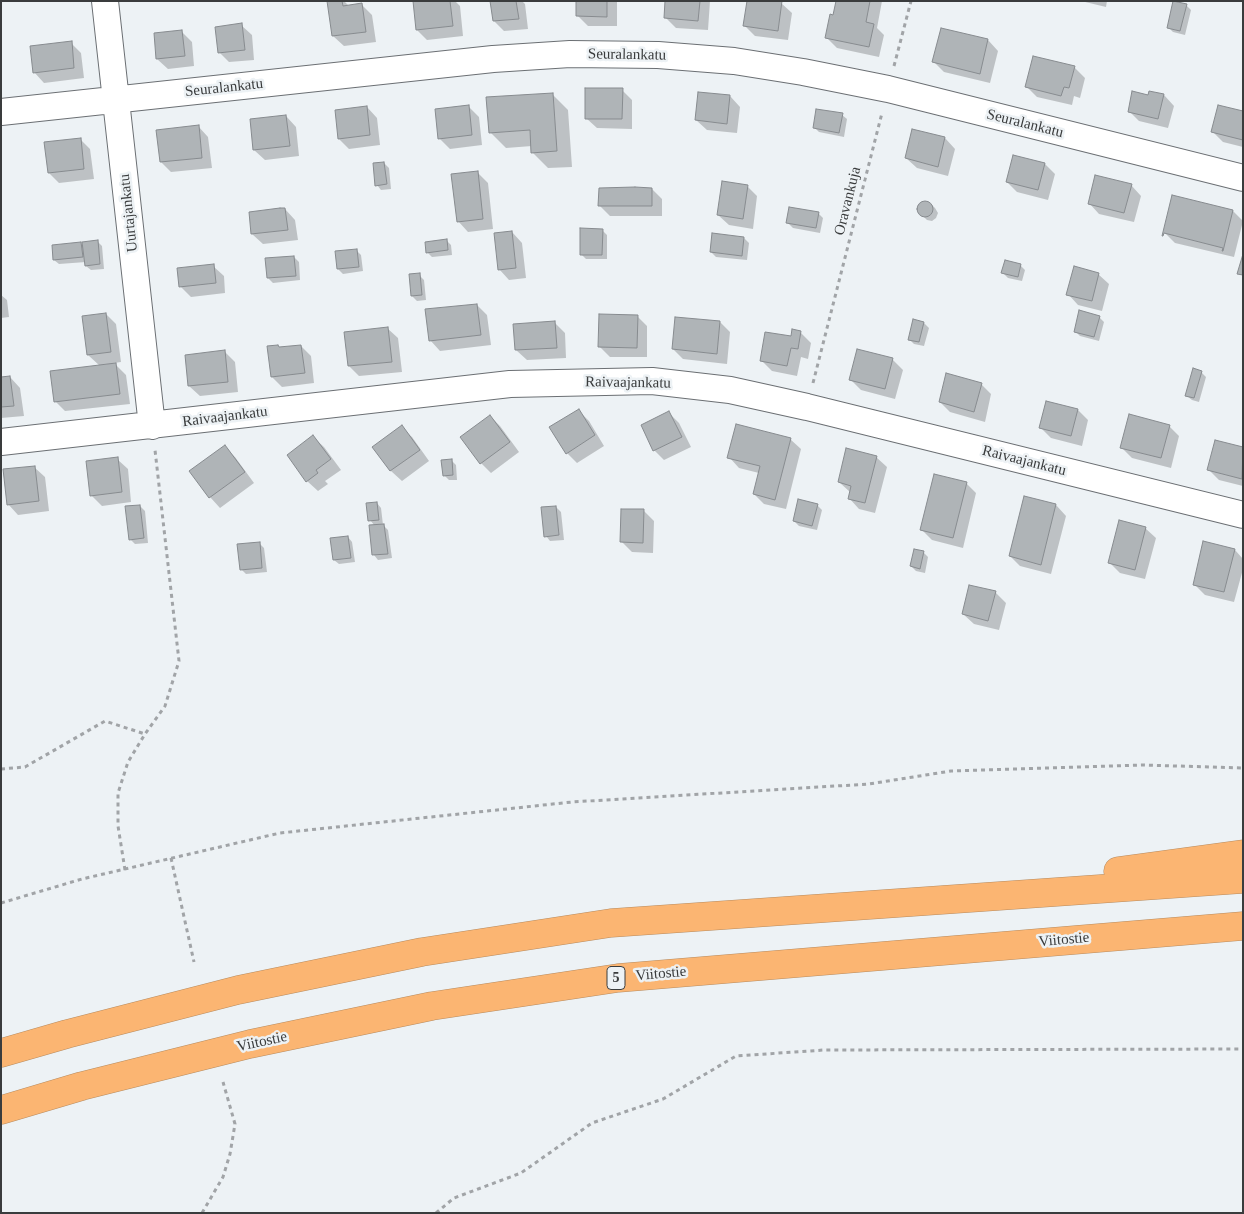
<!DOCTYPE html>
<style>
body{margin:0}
#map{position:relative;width:1244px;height:1214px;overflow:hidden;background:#edf2f5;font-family:Georgia,serif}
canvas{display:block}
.frame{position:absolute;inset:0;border:2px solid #3a3c3d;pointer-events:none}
</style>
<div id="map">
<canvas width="1244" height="1214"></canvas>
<div class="frame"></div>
</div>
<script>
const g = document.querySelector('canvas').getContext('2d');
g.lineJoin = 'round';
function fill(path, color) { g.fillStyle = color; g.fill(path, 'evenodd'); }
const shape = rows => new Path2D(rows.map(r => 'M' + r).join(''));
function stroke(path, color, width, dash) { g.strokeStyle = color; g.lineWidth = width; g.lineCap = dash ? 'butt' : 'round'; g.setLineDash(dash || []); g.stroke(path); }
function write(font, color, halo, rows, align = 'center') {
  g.font = font + ' Georgia,serif'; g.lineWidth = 5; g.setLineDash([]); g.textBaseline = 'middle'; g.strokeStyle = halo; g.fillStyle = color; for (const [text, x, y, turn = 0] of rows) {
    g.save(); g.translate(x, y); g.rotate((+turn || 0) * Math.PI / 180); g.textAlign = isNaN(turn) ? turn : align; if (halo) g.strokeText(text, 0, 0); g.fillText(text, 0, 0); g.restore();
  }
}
fill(shape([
 [328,1,344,1,349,6,361,4,372,15,376,42,344,46,333,36],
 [414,1,455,1,460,6,463,36,427,40,417,30],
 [492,1,522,1,525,4,528,29,504,31,494,21],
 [578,1,617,1,617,26,588,26,578,16],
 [667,1,710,1,708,30,676,28,666,18],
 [837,1,882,1,877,28,884,35,879,57,837,48,827,38,834,17],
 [1081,1,1107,1,1106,7],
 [781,3,792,13,788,40,755,36,745,26],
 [1186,5,1191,10,1185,35,1173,32,1168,27],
 [241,25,252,35,254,60,229,62,219,52],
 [941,29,988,40,998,51,990,83,944,72,933,61],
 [181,31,192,42,194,66,168,69,157,59],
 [71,43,81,53,84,78,44,83,34,72],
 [1074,67,1085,78,1080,98,1074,96,1072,105,1037,97,1027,87],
 [622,90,632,100,632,129,597,128,586,118],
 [552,94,568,110,572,167,548,168,532,152,532,146,506,148,490,132],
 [1164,95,1174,106,1168,128,1139,121,1129,111,1149,97],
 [730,96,740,107,737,133,707,130,696,120],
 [468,106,479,117,482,145,450,149,439,138],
 [367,107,377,118,380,145,349,149,339,139],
 [1243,112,1243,147,1223,142,1213,132],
 [842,115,847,119,844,137,819,132,814,127],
 [286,116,296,127,299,156,265,160,254,150],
 [198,126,208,137,212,168,171,172,161,162],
 [945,138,955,149,948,176,917,168,906,158],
 [80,139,90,149,94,179,59,183,49,173],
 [384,163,389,168,391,189,381,190,377,185],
 [1045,164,1055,174,1048,200,1017,192,1007,182],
 [477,172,488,183,493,229,468,232,458,221],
 [1131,185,1141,196,1134,222,1099,214,1089,203],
 [747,186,757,196,753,229,729,225,718,215],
 [652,189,662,199,662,216,610,216,600,206],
 [925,202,930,203,935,208,938,213,936,218,932,221,927,220,922,215,919,210,920,205],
 [285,209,295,220,298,240,263,244,252,234,250,213],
 [1233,211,1243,221,1234,257,1175,243,1164,232],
 [818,213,823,218,820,233,793,228,788,223],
 [602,230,607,235,607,259,586,259,581,254],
 [512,232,522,243,526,278,509,280,499,269],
 [744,238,749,243,747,260,716,257,711,252],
 [446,240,451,245,452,255,432,257,427,252],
 [97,241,102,246,104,269,91,270,86,266,86,262,59,264,54,260,81,244,84,247],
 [356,250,361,255,363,271,343,274,338,269],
 [294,257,299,262,300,280,273,283,268,278],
 [1020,265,1025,270,1022,281,1008,278,1003,273],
 [213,266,224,276,225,293,191,297,180,286],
 [1098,274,1109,284,1102,311,1078,305,1068,294],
 [419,275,424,280,426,300,417,301,412,296],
 [1,295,7,300,9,317,1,318],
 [477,305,487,315,491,345,440,351,430,340],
 [106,314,116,324,121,362,114,363,126,375,130,404,65,411,55,401,100,366,88,355],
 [637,316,647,326,647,357,610,357,599,346],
 [1099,317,1104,322,1099,341,1080,336,1075,331],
 [554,322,565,333,566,358,527,360,516,350],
 [720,322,730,332,727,364,683,359,673,349],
 [924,323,929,328,924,346,914,344,909,339],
 [387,328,398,338,402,372,359,376,349,366],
 [800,332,811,343,808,359,801,357,797,376,772,371,761,360],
 [301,346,311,356,314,383,282,387,272,377,280,348],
 [225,352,235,362,238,392,200,396,189,386],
 [892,359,903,370,895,399,861,390,851,380],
 [1201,372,1206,377,1199,402,1192,400,1187,396],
 [10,377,20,388,24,416,1,418,1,378],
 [981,384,991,394,985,422,950,412,940,402],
 [578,410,589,421,604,446,577,463,567,453],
 [1078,410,1088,420,1082,446,1051,438,1040,427],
 [669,413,679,423,691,447,664,460,654,450],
 [490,416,500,426,519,452,491,473,481,463],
 [1169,426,1179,436,1171,468,1132,458,1121,447],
 [401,427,412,437,429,461,402,481,391,471,374,447],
 [313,437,324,447,341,470,325,481,328,484,318,491,307,481,288,455],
 [790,439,801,449,786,509,764,504,754,494,759,473,739,468,729,457],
 [224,447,235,457,254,483,220,508,210,497,191,472],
 [1243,449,1243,486,1219,480,1209,470],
 [876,457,887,467,875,513,859,509,849,498,850,492,839,482],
 [117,459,128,469,131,502,102,506,91,495],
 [451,460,456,465,457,480,449,480,444,475],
 [34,467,45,477,49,511,18,515,8,504],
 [966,483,976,493,963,548,932,540,921,529],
 [377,503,381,508,383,525,388,530,392,558,378,560,374,555,375,526,370,520],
 [817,505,822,510,817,530,799,526,794,521],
 [1056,505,1066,516,1051,574,1020,566,1010,556],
 [140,506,145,511,148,543,135,544,130,539],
 [556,507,561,512,564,540,550,541,546,536],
 [644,511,654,521,653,553,632,552,622,542],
 [1145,528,1156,538,1145,579,1120,573,1110,563],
 [348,537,352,542,355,562,339,564,334,560],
 [259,543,264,548,267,572,246,574,241,569],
 [1235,550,1243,559,1243,569,1234,602,1205,595,1194,584],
 [924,553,928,557,925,573,916,571,911,566],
 [995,592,1006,603,999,630,974,624,963,614]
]), '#0003');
const building = shape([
 [327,1,342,1,343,6,362,3,366,32,332,36,327,1],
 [413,1,450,1,453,26,416,30,413,1],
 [490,1,516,1,519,19,493,21,490,1],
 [576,1,607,1,607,17,576,16,576,1],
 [665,1,700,1,698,21,664,18,665,1],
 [747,1,782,1,778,31,743,26,747,1],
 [836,1,870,1,866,22,874,24,869,47,825,38,830,14,833,15,836,1],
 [1173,1,1187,4,1180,31,1167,28,1173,1],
 [242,23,245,50,218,53,215,27,242,23],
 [941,28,988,39,980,74,932,62,941,28],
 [182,30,185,56,156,59,154,33,182,30],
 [72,41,74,68,33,73,30,46,72,41],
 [1033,56,1075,66,1069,88,1064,87,1061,96,1025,87,1033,56],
 [585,88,623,88,622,119,585,119,585,88],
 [1132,91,1148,95,1149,91,1164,94,1158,119,1128,112,1132,91],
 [698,92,730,95,727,124,695,120,698,92],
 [553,93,557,151,531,153,530,130,489,133,486,97,553,93],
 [469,105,472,135,438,139,435,109,469,105],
 [1218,105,1243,111,1243,140,1211,132,1218,105],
 [367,106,370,135,338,139,335,110,367,106],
 [816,109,843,113,839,133,813,128,816,109],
 [286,115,290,146,253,150,250,119,286,115],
 [199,125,202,158,160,162,156,130,199,125],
 [912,129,945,137,938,167,905,158,912,129],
 [81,138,84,169,48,173,44,142,81,138],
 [1013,155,1045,163,1038,190,1006,182,1013,155],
 [384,162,387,184,375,186,373,163,384,162],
 [478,171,483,219,457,222,451,174,478,171],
 [1095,175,1132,184,1124,213,1088,204,1095,175],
 [722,181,748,185,743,219,717,215,722,181],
 [635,187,652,188,652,206,598,206,599,188,635,187],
 [1172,195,1233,210,1223,251,1222,251,1223,248,1164,233,1163,236,1162,236,1172,195],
 '917 209a8 8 0 1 1 16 0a8 8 0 1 1-16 0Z',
 [789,207,819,212,816,228,786,223,789,207],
 [280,208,285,208,288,230,251,234,249,212,280,208],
 [580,228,603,229,602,255,580,255,580,228],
 [512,231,516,268,498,270,494,233,512,231],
 [712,233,744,237,742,256,710,252,712,233],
 [447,239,448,250,426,253,425,242,447,239],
 [98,240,100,264,85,266,82,242,98,240],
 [81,242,83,257,53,260,52,245,81,242],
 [357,249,359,267,337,269,335,251,357,249],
 [1243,254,1243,275,1237,274,1243,254],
 [294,256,296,276,267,278,265,258,294,256],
 [1005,260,1021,264,1018,277,1001,273,1005,260],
 [214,264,216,283,179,287,177,268,214,264],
 [1074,266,1099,273,1092,301,1066,295,1074,266],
 [420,273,422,295,411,296,409,274,420,273],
 [477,304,481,335,429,341,425,309,477,304],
 [1079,310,1100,316,1094,337,1074,332,1079,310],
 [106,313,111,352,87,355,82,316,106,313],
 [599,314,638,315,637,348,598,347,599,314],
 [675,317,720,321,717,354,672,349,675,317],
 [913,319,924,322,919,342,908,340,913,319],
 [555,321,557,348,515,350,513,324,555,321],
 [388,327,392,362,348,366,344,332,388,327],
 [792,329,801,331,798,349,791,348,787,366,760,361,765,332,791,336,792,329],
 [278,345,279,347,301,345,305,373,271,377,267,346,278,345],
 [857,349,893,358,885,389,849,380,857,349],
 [225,350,228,382,188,386,185,355,225,350],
 [116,363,120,394,54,402,50,371,116,363],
 [1193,368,1202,371,1194,398,1185,396,1193,368],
 [946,373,982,383,974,412,939,402,946,373],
 [10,376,14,406,1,407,1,377,10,376],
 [1046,401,1078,409,1071,436,1039,428,1046,401],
 [579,409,595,435,566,454,549,427,579,409],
 [669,411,682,437,653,451,641,425,669,411],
 [1129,414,1170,425,1161,458,1120,448,1129,414],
 [490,415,510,442,480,464,460,437,490,415],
 [736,424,791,438,775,500,753,494,760,466,727,458,736,424],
 [402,425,420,450,390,471,372,447,402,425],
 [313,435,331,459,316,470,318,473,306,482,287,455,313,435],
 [1215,440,1243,447,1242,479,1207,470,1215,440],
 [225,445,245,472,209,498,189,471,225,445],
 [846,448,877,456,865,503,848,499,851,486,838,482,846,448],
 [118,457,122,492,90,496,86,461,118,457],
 [452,459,453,475,443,476,441,460,452,459],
 [35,466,39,501,7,505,3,469,35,466],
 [934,474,967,482,953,538,920,530,934,474],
 [1024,496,1056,504,1041,565,1009,556,1024,496],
 [798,499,818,504,812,526,793,521,798,499],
 [377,502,379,520,368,521,366,503,377,502],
 [140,505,144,538,129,540,125,506,140,505],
 [556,506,559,535,544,537,541,507,556,506],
 [621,509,644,509,643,543,620,542,621,509],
 [1119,520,1146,527,1135,570,1108,563,1119,520],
 [384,524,388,554,372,555,369,525,384,524],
 [348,536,351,558,333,560,330,538,348,536],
 [1203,541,1235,549,1224,592,1193,585,1203,541],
 [260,542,262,568,240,570,237,544,260,542],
 [914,549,924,551,920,569,910,566,914,549],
 [969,585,996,591,988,621,962,614,969,585]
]);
fill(building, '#afb4b7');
stroke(building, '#878b8f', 1);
const street = shape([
 [105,1,152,426],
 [1,112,493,59,570,54,658,55,734,61,803,72,888,89,1243,178],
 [1,442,510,384,652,381,730,390,807,407,1243,515]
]);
const highway = shape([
 [1118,871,1243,854],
 [1,1053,67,1034,238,990,422,952,611,923,1243,879],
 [1,1110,82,1086,250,1044,432,1006,618,978,1243,926]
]);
stroke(street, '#6b6f73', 28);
stroke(highway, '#b78b5f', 29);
stroke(shape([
 [894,66,911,1],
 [813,383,882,113],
 [1,769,25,767,105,721,145,734],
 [171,858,194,962],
 [125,870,118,826,118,793,128,762,145,734,165,706,179,661,155,450],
 [1,903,82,879,280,833,572,802,869,784,951,771,1144,765,1243,768],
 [202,1213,223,1177,230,1154,235,1124,223,1082],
 [436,1213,454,1198,521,1173,592,1123,663,1099,736,1056,824,1050,1243,1049]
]), '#a1a4a7', 3, [4, 4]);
stroke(street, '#fff', 26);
stroke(highway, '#fbb572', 28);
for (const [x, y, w] of [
 [616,978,18]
]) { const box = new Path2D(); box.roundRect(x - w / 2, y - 11.5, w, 23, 4); g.fillStyle = '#edf2f5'; g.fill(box); stroke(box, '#3a3c3d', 1); }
write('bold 14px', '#3a3c3d', null, [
 ["5",616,978]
]);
write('15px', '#3a3c3d', '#edf2f5', [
 ["Seuralankatu",627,55,1],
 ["Seuralankatu",224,88,-6],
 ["Seuralankatu",1025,124,14],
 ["Oravankuja",848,201,-76],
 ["Uurtajankatu",129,213,-96],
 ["Raivaajankatu",628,383,1],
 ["Raivaajankatu",225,417,-7],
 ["Raivaajankatu",1024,461,14],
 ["Viitostie",1064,940,-5],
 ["Viitostie",661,974,-5],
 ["Viitostie",262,1042,-12]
]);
</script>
